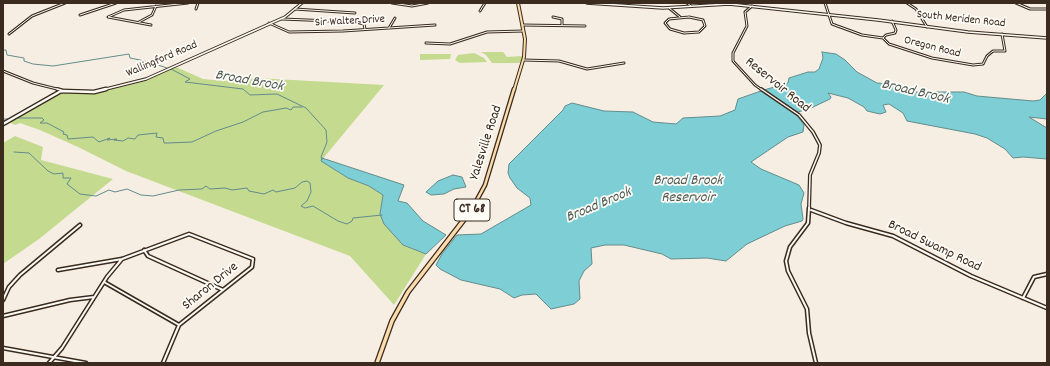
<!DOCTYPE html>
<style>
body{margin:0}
#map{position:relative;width:1050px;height:366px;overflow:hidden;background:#f6eee2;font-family:Dekko,sans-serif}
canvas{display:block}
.frame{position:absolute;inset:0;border:4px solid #3b2a1e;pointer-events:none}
</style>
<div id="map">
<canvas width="1050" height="366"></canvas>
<div class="frame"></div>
</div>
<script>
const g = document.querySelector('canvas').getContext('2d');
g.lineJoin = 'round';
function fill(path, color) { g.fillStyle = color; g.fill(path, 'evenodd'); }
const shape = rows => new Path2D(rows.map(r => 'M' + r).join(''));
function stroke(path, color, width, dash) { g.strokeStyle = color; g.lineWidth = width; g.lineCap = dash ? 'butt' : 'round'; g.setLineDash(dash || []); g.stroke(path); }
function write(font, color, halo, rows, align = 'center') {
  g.font = font + ' Dekko,sans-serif'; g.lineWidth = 3.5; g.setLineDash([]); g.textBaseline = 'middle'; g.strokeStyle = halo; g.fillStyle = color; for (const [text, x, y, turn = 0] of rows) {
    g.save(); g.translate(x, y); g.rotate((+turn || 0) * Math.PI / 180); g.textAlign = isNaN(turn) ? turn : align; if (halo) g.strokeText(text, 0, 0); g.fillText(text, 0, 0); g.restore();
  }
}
fill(shape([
 [481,52,503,52,507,57,522,56,522,60,519,63,492,63,486,55],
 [474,53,484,58,487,62,460,63,455,60,458,55],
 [420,54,451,54,450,59,420,60],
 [176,67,203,79,223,81,256,78,384,85,321,161,348,178,369,186,383,195,380,214,403,245,426,254,394,305,350,256,126,171,78,147,40,130,20,123,15,125,9,122,61,92,67,91,85,94,111,89,137,83],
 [15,136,43,147,41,160,113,179,39,239,3,264,3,143]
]), '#c4da8f');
const water = shape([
 [822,52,836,54,845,60,857,72,877,83,890,84,910,92,964,92,977,96,1033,101,1040,100,1047,93,1047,119,1029,117,1047,128,1047,159,1023,157,1013,158,1005,149,987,138,975,134,907,121,903,113,889,104,883,105,886,112,880,114,867,111,864,107,848,98,828,93,831,97,830,99,811,108,798,112,764,90,788,83,789,78,808,72,815,72,819,69,823,58,822,52],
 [761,91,797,115,804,125,803,132,788,137,751,162,761,169,799,185,804,193,801,204,803,219,802,221,785,226,747,244,726,261,707,258,671,259,662,254,624,245,605,245,591,248,592,264,584,271,579,281,580,299,574,304,551,309,536,294,522,295,514,298,500,289,461,280,440,269,436,265,442,254,457,235,481,234,531,205,530,198,517,188,510,178,508,173,509,164,563,110,565,106,572,103,604,111,633,112,653,122,676,124,683,118,720,116,735,110,738,99,761,91],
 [322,158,404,185,398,201,407,203,423,221,446,235,426,254,403,245,384,224,380,214,383,195,369,186,348,178,321,161,322,158],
 [453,175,462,177,466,187,454,189,444,194,431,195,426,192,438,181,453,175]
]);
fill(water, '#7dced5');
stroke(water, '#638c8c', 1);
stroke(shape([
 [3,50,6,50,7,55,24,58,24,61,33,64,53,66,129,54,130,58,145,61,145,64,155,64,167,68],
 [171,69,190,79,185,82,243,89,250,95,277,94,306,108,326,130,327,142,321,157,322,159],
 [18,118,42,118,44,120,40,123,47,123,64,132,63,134,67,135,68,139,93,137,99,142,110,138,107,140,117,139,114,140,123,141,128,138,135,139,138,135,157,133,156,137,163,138,164,143,167,143,192,142,216,131,243,122,263,112,286,108,291,110,293,107,302,107],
 [3,119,9,119],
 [14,152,29,153,48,171,54,174,63,173,63,178,71,178,67,184,80,194,96,196,109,190,115,192,127,189,141,195,153,196,179,190,202,189,206,186,210,189,225,188,232,190,247,188,249,191,264,194,273,190,276,192,295,188,302,182,307,181,310,183,311,192,307,201,301,206,305,208,313,206,338,221,347,224,352,221,353,218,382,215]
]), '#638c8c', 1);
const streetFar2 = shape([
 [392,3,412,6,428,3],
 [687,3,691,6],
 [825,3,832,24,862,35,883,38],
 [907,3,916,9,927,27],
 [1016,3,1030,9,1047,9],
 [752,6,745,12,747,26,733,53,733,61,755,85,762,90],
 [669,8,680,17],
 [196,9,198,3],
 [295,9,355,13],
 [480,11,485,3],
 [80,15,116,3],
 [553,17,562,19,562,25],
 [689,17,703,20,705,26,699,32,684,33,670,29,665,23,669,19,689,17],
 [282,19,356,22,364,24,365,29],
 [892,21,896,30,895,33,886,35,883,38,889,44,932,58,973,65,983,64,987,56,993,51,1005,51,1002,34],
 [139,22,152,15,156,6],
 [269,23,289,32,343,31,435,25],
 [151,25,108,17,124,10,188,3],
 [522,25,585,26],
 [389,28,395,18],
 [9,34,32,16,65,3],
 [426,43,450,44,487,32,523,31],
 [524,60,559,61,587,69,624,63],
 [3,71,33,83,61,90]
]);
const streetFar1 = shape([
 [57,89,61,90],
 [761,89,799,115,813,132,820,145,819,153,810,175,809,209]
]);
const street = shape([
 [809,208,808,223,790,247,786,261,788,271,807,309,809,333,816,363],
 [811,210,846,223,893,236,971,276,1047,308],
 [144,250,148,256,223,290],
 [58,270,122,259,189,234,253,259,252,267,179,325],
 [104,282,179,325,163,363],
 [1023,298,1034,277,1047,274],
 [3,300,9,287,20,275,80,225],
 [3,316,70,300,94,297],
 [3,348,86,363],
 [49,363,62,348,107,277,122,259]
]);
const secondaryFar1 = shape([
 [587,3,663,8,729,4,878,20,968,32,1047,38],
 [102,90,146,79,285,17,302,3]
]);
const secondary = shape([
 [3,124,61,91,94,92,106,89]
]);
const primaryFar2 = shape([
 [514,90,524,57,525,39,518,3]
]);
const primaryFar1 = shape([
 [472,209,485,185,514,89]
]);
const primary = shape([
 [377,363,392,321,408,292,473,208]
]);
stroke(streetFar2, '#3b2a1e', 3);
stroke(streetFar1, '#3b2a1e', 4);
stroke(street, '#3b2a1e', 5);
stroke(secondaryFar1, '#3b2a1e', 3.5);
stroke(secondary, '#3b2a1e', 5);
stroke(primaryFar2, '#3b2a1e', 4);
stroke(primaryFar1, '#3b2a1e', 5);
stroke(primary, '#3b2a1e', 6);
stroke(streetFar2, '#fdfcf7', 1);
stroke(streetFar1, '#fdfcf7', 1.5);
stroke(street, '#fdfcf7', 2);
stroke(secondaryFar1, '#fdfcf7', 1.5);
stroke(secondary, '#fdfcf7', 2.5);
stroke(primaryFar2, '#fddcac', 2);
stroke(primaryFar1, '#fddcac', 2.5);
stroke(primary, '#fddcac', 3.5);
write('12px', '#3b2a1e', '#fdfcf7', [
 ["South Meriden Road",961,20,6],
 ["Sir Walter Drive",350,22,-3],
 ["Oregon Road",932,48,14],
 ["Wallingford Road",162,60,-23]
]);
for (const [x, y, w] of [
 [472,210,36]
]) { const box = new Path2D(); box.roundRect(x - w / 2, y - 11, w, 22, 3); g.fillStyle = '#fdfcf7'; g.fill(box); stroke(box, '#3b2a1e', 1); }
write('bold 13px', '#3b2a1e', null, [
 ["CT 68",472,210]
]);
write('14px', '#3b2a1e', '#fdfcf7', [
 ["Reservoir Road",777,86,39],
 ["Yalesville Road",487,143,-72],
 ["Broad Swamp Road",934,247,26],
 ["Sharon Drive",211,287,-39]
]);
write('italic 15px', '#4f5b55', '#fdfcf7', [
 ["Broad Brook",249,82,10],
 ["Broad Brook",915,93,13],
 ["Broad Brook",688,182],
 ["Reservoir",688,199],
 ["Broad Brook",599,206,-23]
]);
</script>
